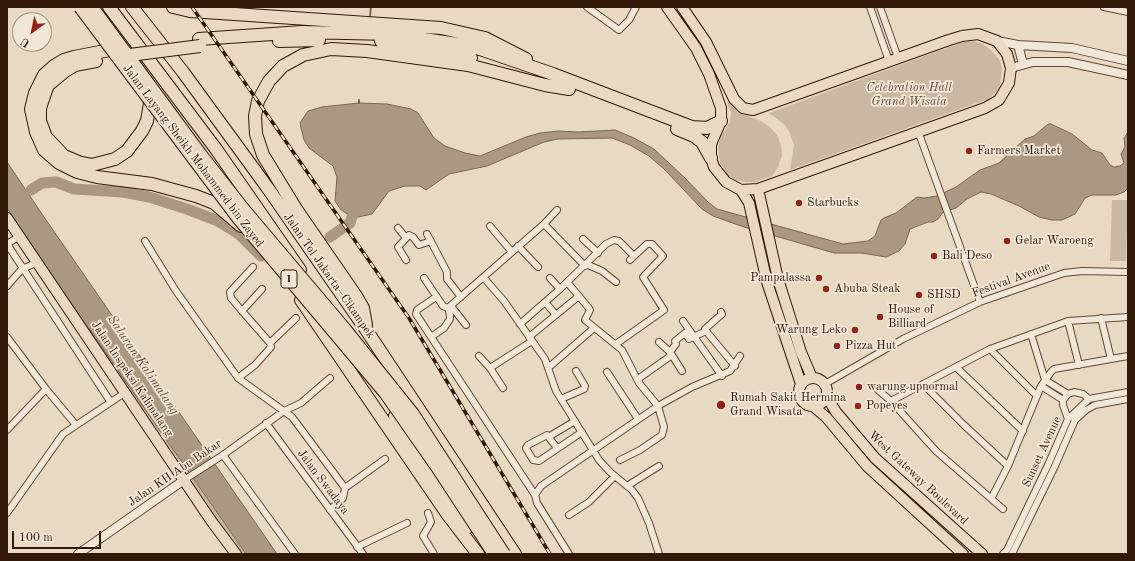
<!DOCTYPE html>
<meta charset="utf-8">
<style>
body{margin:0}
#map{position:relative;width:1135px;height:561px;overflow:hidden;background:#e8dac2;font-family:"Old Standard TT",serif}
canvas{display:block}
.frame{position:absolute;inset:0;border:8px solid #311807;pointer-events:none}
.north{position:absolute;left:12px;top:12px;width:40px;height:40px;box-sizing:border-box;background:#f0e7d7;border:1px solid #a49484;border-radius:50%;rotate:213deg;font-size:11px;font-weight:700;line-height:16px;text-align:center;color:#311807}
.north::after{content:'';display:block;margin:auto;width:14px;height:18px;background:#8f2418;clip-path:polygon(50% 0,100% 100%,50% 72%,0 100%)}
.scale{position:absolute;left:12px;top:531px;width:89px;height:18px;box-sizing:border-box;border:2px solid #311807;border-top:0;padding-left:5px;font-size:12px;line-height:14px;white-space:nowrap;color:#311807;-webkit-text-stroke:3px #f0e7d7;paint-order:stroke}
</style>
<div id="map">
<canvas width="1135" height="561"></canvas>
<div class="frame"></div>
<div class="north">U</div>
<div class="scale">100 m</div>
</div>
<script>
const g = document.querySelector('canvas').getContext('2d');
g.lineJoin = 'round';
function fill(path, color) { g.fillStyle = color; g.fill(path, 'evenodd'); }
const shape = rows => new Path2D(rows.map(r => 'M' + r).join(''));
function stroke(path, color, width, dash) { g.strokeStyle = color; g.lineWidth = width; g.lineCap = dash ? 'butt' : 'round'; g.setLineDash(dash || []); g.stroke(path); }
function write(font, color, halo, rows, align = 'center') {
  g.font = font + ' "Old Standard TT",serif'; g.lineWidth = 3.5; g.setLineDash([]); g.textBaseline = 'middle'; g.strokeStyle = halo; g.fillStyle = color; for (const [text, x, y, turn = 0] of rows) {
    g.save(); g.translate(x, y); g.rotate((+turn || 0) * Math.PI / 180); g.textAlign = isNaN(turn) ? turn : align; if (halo) g.strokeText(text, 0, 0); g.fillText(text, 0, 0); g.restore();
  }
}
fill(shape([
 [973,41,983,44,992,51,999,59,1002,68,1000,85,996,92,988,99,790,170,794,145,790,133,785,125,769,113,963,42],
 [730,101,742,114,761,121,769,126,777,135,781,145,782,155,778,167,772,176,755,182,745,182,735,180,727,174,720,164,718,146,721,136,730,122,731,112,727,103],
 [1112,200,1128,200,1126,261,1110,261],
 [7,207,191,476,246,554,236,554,175,467,7,218]
]), '#c9b9a2');
const water = shape([
 [359,103,387,104,411,109,418,113,434,138,445,146,465,153,480,156,526,137,540,133,558,131,579,132,615,130,634,138,654,149,685,178,708,202,717,209,843,244,868,241,875,236,881,220,884,218,896,213,917,197,924,198,937,196,956,187,980,170,999,163,1025,139,1034,136,1048,124,1051,124,1072,134,1092,150,1102,153,1110,165,1114,167,1120,166,1124,163,1121,154,1125,147,1124,138,1128,132,1128,188,1124,192,1116,195,1092,195,1085,198,1075,214,1062,220,1052,220,1039,217,1019,206,991,194,981,192,967,199,956,208,943,212,938,219,933,222,928,222,910,229,905,244,899,251,886,257,862,253,834,253,744,227,713,216,702,209,664,169,649,156,630,145,612,138,558,139,544,142,487,166,449,174,426,190,420,186,405,186,389,191,372,214,354,218,341,210,335,201,337,177,333,166,309,148,304,140,300,123,308,111,322,107,359,103],
 [7,162,44,217,277,554,246,554,66,296,7,208,7,162]
]);
fill(water, '#aa9882');
stroke(water, '#7a6551', 1);
stroke(shape([
 [370,16,371,7],
 [359,103,359,100]
]), '#7a6551', 2);
stroke(shape([
 [31,190,42,183,56,182,74,189,123,192,149,197,187,209,218,221,239,234,261,256],
 [330,237,350,223,352,217]
]), '#aa9882', 11);
const minor = shape([
 [587,7,619,30,629,20,636,7],
 [870,7,889,61],
 [880,7,898,58],
 [1104,7,1128,12],
 [918,131,980,302],
 [544,224,585,266],
 [490,226,512,252],
 [398,228,406,238],
 [427,234,447,272,447,279,461,297],
 [583,239,598,253],
 [145,241,176,291,238,378,292,417,345,488,343,498,330,510],
 [7,244,110,401],
 [7,244,20,236],
 [518,246,538,267],
 [406,260,398,247,409,235,413,237,419,245,431,241],
 [586,264,602,271,616,282],
 [424,278,443,306,448,308,450,315,450,319,444,328,431,337],
 [484,278,504,301,545,359,556,391,599,460,610,472,632,490,638,498,649,523,659,554],
 [550,278,560,289],
 [567,282,588,307,590,310,585,320,622,350,638,381],
 [7,286,22,269,36,263],
 [436,297,417,310,416,314,535,495,537,503,569,554],
 [545,302,556,315],
 [451,306,466,325],
 [448,308,544,224,557,210],
 [242,311,231,298,230,292,253,267],
 [1101,318,1111,359],
 [683,321,722,376],
 [1068,321,1079,365],
 [520,324,560,289,606,244,614,240,619,241,634,256,630,260],
 [706,331,705,329,722,314,721,312],
 [1031,334,1045,380,1068,394],
 [7,337,46,389],
 [529,337,579,296],
 [659,342,670,352,682,371],
 [270,343,296,318],
 [616,344,664,310,643,277,663,256,652,244,647,244,634,256],
 [990,349,1037,396],
 [670,352,676,344,675,341,685,333,689,339,706,331,735,366],
 [479,356,490,368,532,341],
 [956,367,1023,431],
 [490,368,503,388],
 [548,368,594,328],
 [607,372,638,419],
 [238,378,255,365,271,347,270,343,242,311,262,289],
 [825,384,903,339,980,302,1064,273,1082,271,1128,272],
 [923,384,964,425,1008,466],
 [1041,386,1063,400],
 [878,390,891,401,936,451,1003,509],
 [561,399,584,389,585,386,576,371],
 [891,401,990,349,1068,321,1128,317],
 [1068,419,1063,405,1063,400,1068,394,1074,392,1083,394,1089,399],
 [266,423,363,554],
 [7,430,46,389,76,425],
 [550,436,575,421],
 [557,448,547,435,528,445,526,448,533,460,539,461,582,432],
 [223,455,295,554],
 [620,460,640,450,662,435,664,427,658,406,692,387,730,371,740,356],
 [184,480,223,455,284,411,301,403,330,378],
 [627,486,659,466],
 [345,488,385,459],
 [535,495,541,486,658,406,639,383,638,379,672,355],
 [992,497,1008,466,1041,386,1051,372,1054,369,1128,356],
 [7,513,63,434,126,392],
 [428,513,431,522,423,536,434,554],
 [569,515,589,502,615,476],
 [357,547,407,523],
 [1003,554,1007,550,1048,465,1068,419,1089,399,1128,392],
 [1012,554,1055,466,1075,420,1086,410,1095,405,1128,399]
]);
const tertiary = shape([
 [997,41,1018,45,1072,48,1128,61],
 [1018,45,1023,64],
 [1011,68,1033,62,1068,62,1128,75],
 [78,554,184,480]
]);
const primary = shape([
 [667,7,696,48,709,74,721,108,721,121,711,144,711,158,714,167,726,182,741,190,758,189,985,108,999,100,1009,83,1011,68,1007,54,997,41,978,34,962,36,949,40,753,110,743,108,734,99,706,42,682,7],
 [758,189,778,279,801,352,812,378],
 [741,190,749,203,767,282,801,384],
 [7,218,212,522,236,554],
 '799 392a14 14 0 1 1 28 0a14 14 0 1 1-28 0Z',
 [827,397,836,412,875,458,982,554],
 [814,407,826,417,867,466,963,554]
]);
const motorway = shape([
 [109,7,216,149,300,270],
 [132,7,183,72,267,187,367,331,515,554],
 [173,7,190,11,441,28,485,38,526,59],
 [199,39,302,32,390,34,471,46,553,74,692,127,707,128,721,121],
 [279,41,319,40],
 [381,41,471,58],
 [110,50,74,57,64,60,54,66,44,75,35,93,31,109,36,132,44,150,59,163,77,172,97,177,152,184,196,196,214,203,241,226],
 [96,61,75,65,65,71,48,85,44,96,40,108,40,121,46,137,64,156,81,163,92,165,115,159,127,151,142,131,147,121,150,103,148,93],
 [677,129,694,136,702,142,711,158],
 [301,300,448,515,478,554],
 [366,325,363,308,356,296,296,209,263,155,256,134,255,116,258,101,269,81,283,66,303,55,331,49,367,51,468,65,545,85,569,89],
 [395,416,467,528]
]);
stroke(minor, '#5f4836', 8);
stroke(tertiary, '#5f4836', 10);
stroke(primary, '#311807', 12);
stroke(motorway, '#311807', 14);
stroke(minor, '#f0e7d7', 6);
stroke(tertiary, '#f0e7d7', 8);
stroke(primary, '#e8dac2', 10);
stroke(motorway, '#e8dac2', 12);
const rail = shape([
 [192,7,409,318,550,554]
]);
stroke(rail, '#311807', 3.5);
stroke(rail, '#f0e7d7', 2, [6]);
const motorwayBridge = shape([
 [80,7,238,218,386,394,437,467,494,554],
 [92,7,201,155,245,211,344,328,413,414,504,554],
 [122,56,200,46]
]);
stroke(motorwayBridge, '#311807', 14, []);
stroke(motorwayBridge, '#e8dac2', 12);
for (const [x, y, r, color] of [
 [969,151,4,"#8f2418"],
 [799,203,4,"#8f2418"],
 [1007,241,4,"#8f2418"],
 [934,256,4,"#8f2418"],
 [819,278,4,"#8f2418"],
 [826,289,4,"#8f2418"],
 [919,295,4,"#8f2418"],
 [880,317,4,"#8f2418"],
 [855,330,4,"#8f2418"],
 [837,346,4,"#8f2418"],
 [859,387,4,"#8f2418"],
 [721,405,5,"#8f2418"],
 [858,406,4,"#8f2418"]
]) { const dot = new Path2D(); dot.arc(x, y, r, 0, 2 * Math.PI); g.fillStyle = color; g.fill(dot); stroke(dot, '#f0e7d7', 1.5); }
for (const [x, y, w] of [
 [289,279,16]
]) { const box = new Path2D(); box.roundRect(x - w / 2, y - 9, w, 18, 3); g.fillStyle = '#f0e7d7'; g.fill(box); stroke(box, '#311807', 1); }
write('bold 11px', '#311807', null, [
 ["1",289,279]
]);
write('italic 12px', '#5f4836', '#f0e7d7', [
 ["Celebration Hall",909,88],
 ["Grand Wisata",909,102]
]);
write('12px', '#311807', '#f0e7d7', [
 ["Farmers Market",977,151],
 ["Starbucks",807,203],
 ["Gelar Waroeng",1015,241],
 ["Bali Deso",942,256],
 ["Pampalassa",811,278,"right"],
 ["Abuba Steak",834,289],
 ["SHSD",927,295],
 ["House of",888,310],
 ["Billiard",888,324],
 ["Warung Leko",847,330,"right"],
 ["Pizza Hut",845,346],
 ["warung upnormal",867,387],
 ["Rumah Sakit Hermina",730,398],
 ["Grand Wisata",730,412],
 ["Popeyes",866,406]
], 'left');
write('12px', '#311807', '#f0e7d7', [
 ["Jalan Layang Sheikh Mohammed bin Zayed",193,156,53],
 ["Jalan Tol Jakarta–Cikampek",329,276,55],
 ["Festival Avenue",1011,280,-20],
 ["Jalan Inspeksi Kalimalang",132,379,56],
 ["Sunset Avenue",1042,452,-65],
 ["Jalan KH Abu Bakar",175,473,-34],
 ["West Gateway Boulevard",918,478,43],
 ["Jalan Swadaya",323,482,53]
]);
write('italic 13px', '#614b38', '#f0e7d7', [
 ["Saluran Kalimalang",143,365,56]
]);
</script>
